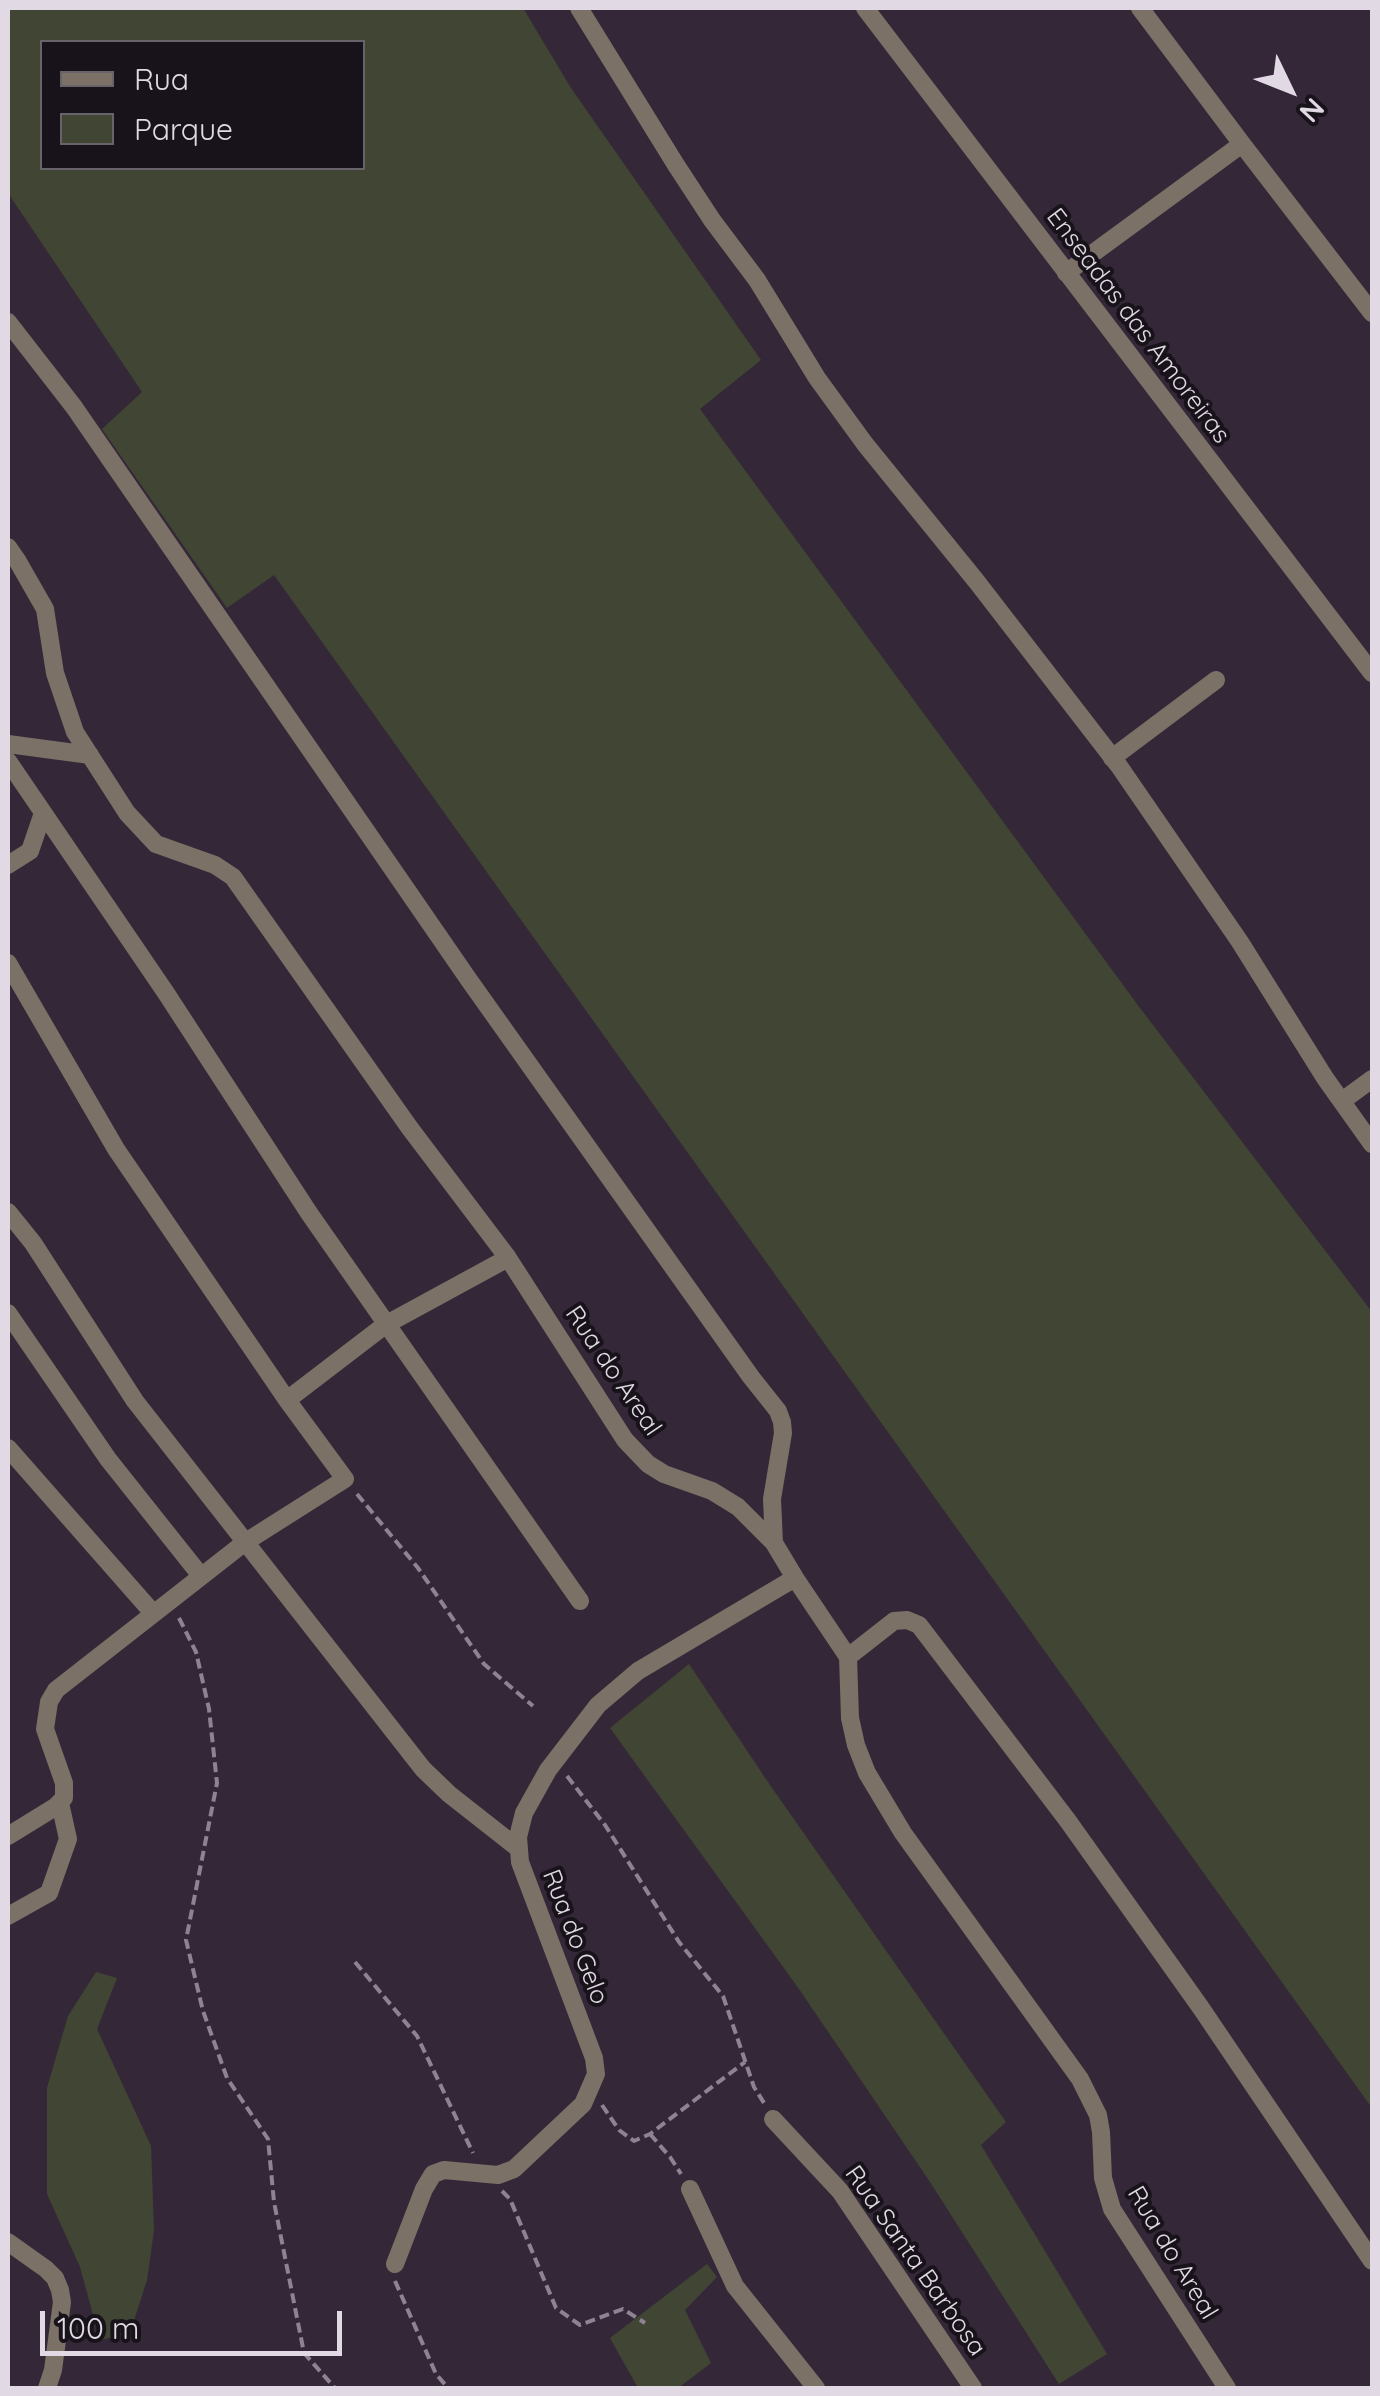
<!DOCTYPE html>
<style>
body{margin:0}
#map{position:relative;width:1380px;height:2396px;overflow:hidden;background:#342838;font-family:Quicksand,sans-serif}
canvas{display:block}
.frame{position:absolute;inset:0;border:10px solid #e1d9e4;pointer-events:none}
.legend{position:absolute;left:40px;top:40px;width:325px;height:130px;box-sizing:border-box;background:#18131a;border:2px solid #68626b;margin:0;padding:12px 18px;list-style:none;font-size:30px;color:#e1d9e4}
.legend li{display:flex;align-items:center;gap:20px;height:50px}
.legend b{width:50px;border:2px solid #68626b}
.north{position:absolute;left:1240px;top:40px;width:100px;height:100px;-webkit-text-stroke:8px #18131a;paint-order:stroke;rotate:133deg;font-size:28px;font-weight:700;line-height:40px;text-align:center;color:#e1d9e4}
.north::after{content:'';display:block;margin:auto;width:35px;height:45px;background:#e1d9e4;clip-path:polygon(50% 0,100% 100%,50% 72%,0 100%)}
.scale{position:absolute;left:40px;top:2311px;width:302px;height:45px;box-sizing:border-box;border:5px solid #e1d9e4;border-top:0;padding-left:12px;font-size:30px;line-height:35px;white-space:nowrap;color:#e1d9e4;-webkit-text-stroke:8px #18131a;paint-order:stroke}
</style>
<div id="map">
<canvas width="1380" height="2396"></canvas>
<div class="frame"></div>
<ul class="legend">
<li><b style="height:12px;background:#7b7166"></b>Rua</li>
<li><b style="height:28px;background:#414533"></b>Parque</li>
</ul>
<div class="north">N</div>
<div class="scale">100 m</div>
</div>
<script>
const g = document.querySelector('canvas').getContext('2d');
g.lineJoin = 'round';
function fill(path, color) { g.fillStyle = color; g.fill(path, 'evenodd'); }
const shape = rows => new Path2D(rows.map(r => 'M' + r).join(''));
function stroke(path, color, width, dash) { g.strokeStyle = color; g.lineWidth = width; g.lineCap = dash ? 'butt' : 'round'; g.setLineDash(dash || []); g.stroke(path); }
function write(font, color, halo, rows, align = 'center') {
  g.font = font + ' Quicksand,sans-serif'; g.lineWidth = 8; g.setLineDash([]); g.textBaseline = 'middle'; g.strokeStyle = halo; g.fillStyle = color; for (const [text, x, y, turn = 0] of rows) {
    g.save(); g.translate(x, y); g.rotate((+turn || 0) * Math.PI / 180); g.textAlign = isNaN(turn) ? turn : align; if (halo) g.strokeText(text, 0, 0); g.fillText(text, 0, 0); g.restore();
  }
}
fill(shape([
 [8,8,523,8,571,88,761,360,700,409,1140,1008,1372,1312,1372,2108,274,575,227,608,102,429,142,392,10,196,8,197],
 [42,42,362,42,362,168,42,168],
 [689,1664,770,1785,1006,2122,981,2145,1107,2354,1059,2384,930,2182,799,1989,610,1728],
 [96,1972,117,1978,97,2029,151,2146,154,2230,147,2280,130,2333,100,2340,80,2267,47,2194,47,2088,68,2016],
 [707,2264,717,2277,685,2310,711,2363,678,2388,638,2388,610,2338]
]), '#414533');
stroke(shape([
 [357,1494,418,1568,484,1664,533,1706],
 [179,1618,196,1652,209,1709,217,1783,186,1940,203,2011,227,2078,268,2139,274,2202,304,2353,335,2388],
 [567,1776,605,1825,679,1942,723,1996,754,2087,764,2103],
 [355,1962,417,2036,473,2153],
 [602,2105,619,2130,634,2141,650,2134,745,2062],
 [650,2134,670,2157,681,2174],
 [502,2191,510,2199,556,2308,580,2325,623,2309,645,2323],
 [395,2281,436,2374,448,2388]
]), '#8e8491', 4, [10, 5]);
stroke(shape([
 [579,8,676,165,712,220,757,280,817,378,865,444,977,582,1119,766,1240,942,1325,1078,1372,1144],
 [865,8,1372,673],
 [1140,8,1242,144,1372,313],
 [1066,273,1242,144],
 [8,322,74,407,469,980,751,1377,778,1411,782,1422,783,1433,772,1499,774,1543],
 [8,547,17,560,45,609,55,673,75,732,127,813,156,844,215,865,233,877,409,1127,508,1258,625,1440,648,1464,664,1474,712,1491,738,1507,774,1543,795,1578,848,1657,850,1718,856,1745,867,1773,903,1833,1080,2079,1098,2115,1101,2132,1103,2178,1112,2209,1227,2388],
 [8,744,90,755],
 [1112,758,1216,680],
 [8,761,166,993,309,1213,580,1601],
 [8,865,30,851,43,813],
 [8,963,116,1149,287,1400],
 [1342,1101,1372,1079],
 [8,1212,33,1243,135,1401,423,1769,449,1794,519,1849],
 [8,1313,108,1459,201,1576],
 [8,1448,153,1613],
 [848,1657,894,1621,907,1620,919,1625,1068,1821,1201,2008,1372,2261],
 [8,1836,55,1807,64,1798,64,1783,45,1729,49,1702,56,1690,244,1543,345,1479,287,1400,385,1325,508,1258],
 [8,1916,49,1893,68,1839,60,1803],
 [773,2119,840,2191,973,2388],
 [690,2189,735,2286,816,2388],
 [8,2242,46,2269,55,2278,60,2290,62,2302,53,2370,47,2388],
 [395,2264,424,2189,433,2174,444,2170,498,2175,514,2169,583,2104,596,2074,594,2058,520,1862,518,1837,524,1813,548,1770,598,1705,638,1671,795,1578]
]), '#7b7166', 18);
write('25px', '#e1d9e4', '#18131a', [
 ["Enseadas das Amoreiras",1138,326,53],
 ["Rua do Areal",613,1371,56],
 ["Rua do Gelo",575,1937,69],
 ["Rua do Areal",1172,2253,59],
 ["Rua Santa Barbosa",915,2261,55]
]);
</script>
